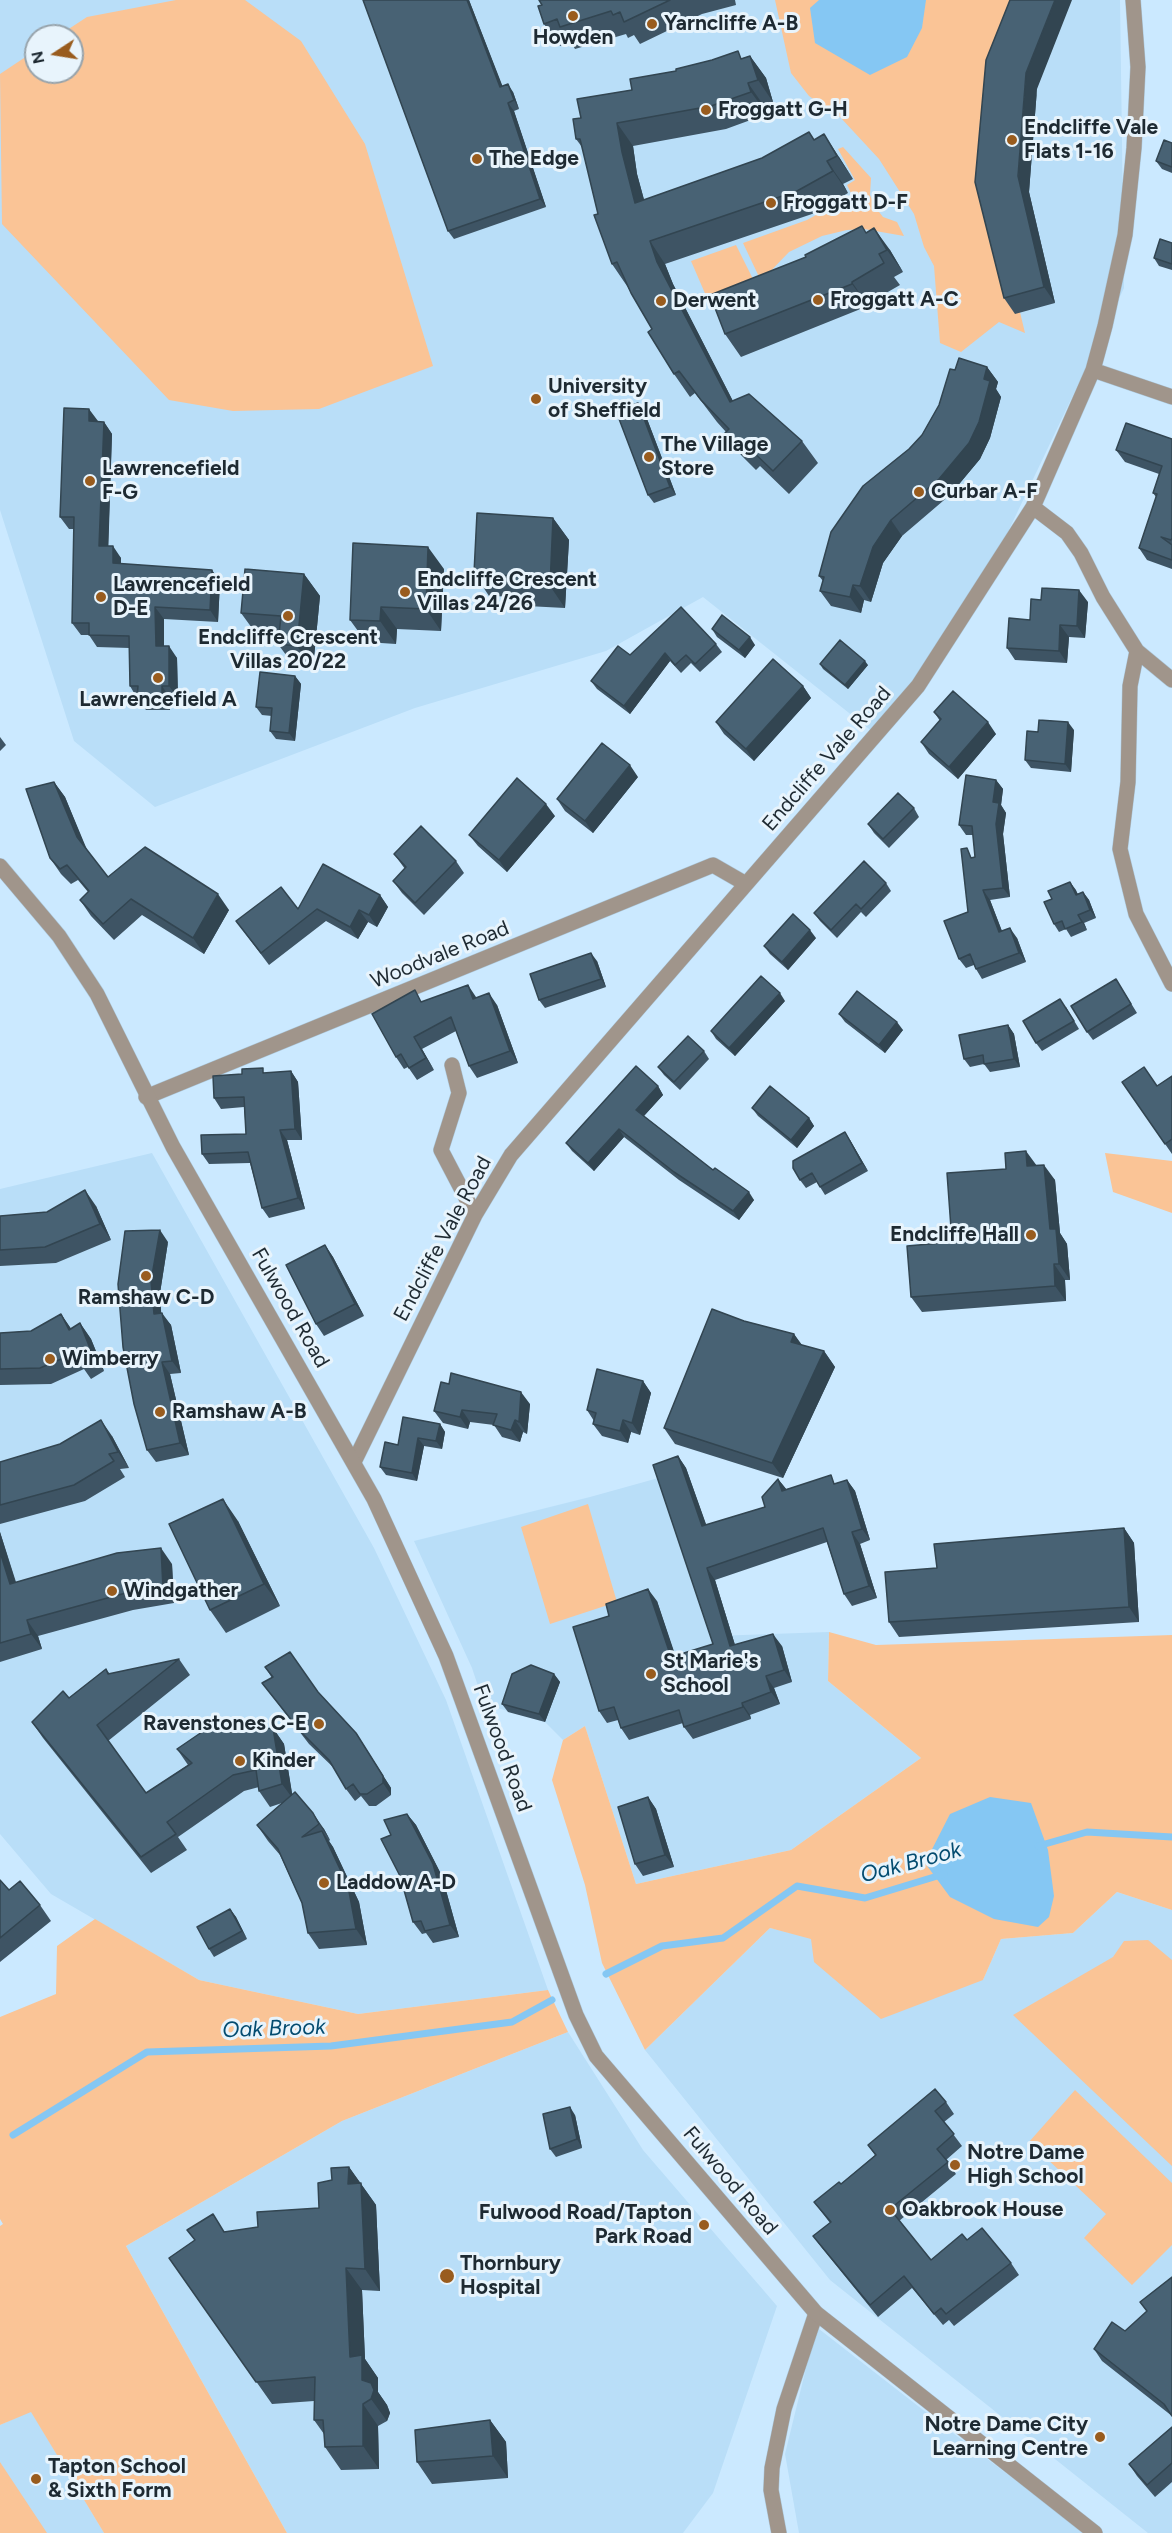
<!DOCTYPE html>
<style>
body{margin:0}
#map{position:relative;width:1172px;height:2533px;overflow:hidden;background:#cbe9ff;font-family:Figtree,sans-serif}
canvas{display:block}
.north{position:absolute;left:24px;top:24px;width:60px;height:60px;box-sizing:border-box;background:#e8f4fc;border:2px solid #97a3ab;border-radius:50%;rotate:258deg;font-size:16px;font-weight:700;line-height:24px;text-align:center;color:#1e2a32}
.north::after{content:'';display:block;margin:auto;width:21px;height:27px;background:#995c1e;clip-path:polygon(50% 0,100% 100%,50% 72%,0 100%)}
</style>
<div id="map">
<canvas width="1172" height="2533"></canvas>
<div class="north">N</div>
</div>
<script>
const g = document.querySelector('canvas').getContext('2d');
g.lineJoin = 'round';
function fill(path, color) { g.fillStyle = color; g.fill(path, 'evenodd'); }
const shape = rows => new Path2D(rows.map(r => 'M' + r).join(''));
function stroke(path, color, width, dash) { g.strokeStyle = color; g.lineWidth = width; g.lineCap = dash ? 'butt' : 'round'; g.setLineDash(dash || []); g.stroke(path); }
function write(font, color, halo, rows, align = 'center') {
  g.font = font + ' Figtree,sans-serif'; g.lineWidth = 6; g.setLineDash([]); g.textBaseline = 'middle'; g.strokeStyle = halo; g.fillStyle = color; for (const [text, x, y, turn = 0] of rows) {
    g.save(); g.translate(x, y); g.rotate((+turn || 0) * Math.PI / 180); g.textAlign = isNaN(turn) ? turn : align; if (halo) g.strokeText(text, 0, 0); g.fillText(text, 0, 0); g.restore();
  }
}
fill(shape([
 [0,0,1120,0,1124,288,957,639,878,736,703,597,606,651,415,708,155,807,74,741,0,510],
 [36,36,72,36,72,72,36,72],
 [152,1153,374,1548,446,1700,548,1990,358,2014,199,1980,51,1894,0,1834,0,1189],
 [662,1477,714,1636,829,1632,828,1681,921,1758,791,1850,636,1884,585,1726,563,1740,545,1722,484,1704,472,1668,414,1541,590,1497],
 [1117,1892,1172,1910,1172,2533,1148,2533,830,2280,645,2050,770,1928,983,1980,1001,1939,1073,1933],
 [568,2032,643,2150,777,2306,713,2493,683,2533,287,2533,126,2246,342,2121],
 [819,2329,945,2427,1085,2533,799,2533,785,2454,808,2360],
 [31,2411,104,2533,0,2533,0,2425]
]), '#b9def8');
fill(shape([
 [176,0,245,0,301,41,365,144,433,366,319,409,233,411,169,400,2,224,0,74,36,50,36,72,72,72,72,36,58,36,87,17],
 [775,0,1021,0,993,200,1025,333,999,322,961,352,940,343,934,266,924,247,914,214,879,159,841,118,809,96,791,73],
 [843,147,871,178,870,195,876,208,883,217,897,222,904,236,864,229,847,230,822,236,789,252,761,281,743,243,807,220,852,195,847,185,855,180,838,149],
 [736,245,755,283,707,298,691,261],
 [1105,1153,1172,1161,1172,1213,1113,1192],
 [588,1504,617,1602,550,1624,521,1527],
 [829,1632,876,1645,1172,1635,1172,1910,1117,1892,1073,1933,1001,1939,983,1980,881,2019,814,1962,811,1939,770,1928,645,2050,602,1963,585,1885,552,1780,563,1740,585,1726,636,1884,791,1850,921,1758,828,1681],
 [95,1919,199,1980,358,2014,548,1990,568,2032,342,2121,126,2246,287,2533,104,2533,31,2412,0,2425,0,2226,3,2224,0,2219,0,2017,56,1994,57,1946],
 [1148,1940,1172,1960,1172,2166,1013,2015,1113,1957,1124,1941],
 [1075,2090,1172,2183,1172,2245,1132,2285,1084,2238,1106,2214,1029,2142],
 [0,2462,47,2533,0,2533]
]), '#fac496');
fill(shape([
 [819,0,926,0,922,28,907,57,870,75,815,43,810,8],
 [990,1797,1031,1803,1048,1850,1054,1896,1049,1917,1038,1927,994,1919,950,1897,925,1863,950,1814]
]), '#85c7f3');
stroke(shape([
 [1038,1846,1087,1832,1172,1837],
 [606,1974,662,1946,723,1938,797,1886,865,1898,944,1874],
 [13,2135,147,2052,331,2046,512,2022,552,2000]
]), '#85c7f3', 7);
const minor = shape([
 [1093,370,1172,397],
 [1033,507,1067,533,1081,553,1103,597,1137,651,1130,686,1128,782,1120,849,1136,914,1172,984],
 [1137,651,1172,680],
 [452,1065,459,1093,441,1150,475,1215],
 [146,1097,713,865,746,884],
 [354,1462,475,1215,511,1155,918,686,1033,507,1093,370,1105,326,1125,235,1134,148,1138,67,1133,0],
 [779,2533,771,2490,772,2468,784,2409,816,2313]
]);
const tertiary = shape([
 [0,866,59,936,97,994,173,1147,374,1499,446,1656,576,2015,596,2056,816,2313,1095,2533]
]);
stroke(minor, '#acc7da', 16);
stroke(tertiary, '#acc7da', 16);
stroke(minor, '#a0958b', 15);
stroke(tertiary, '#a0958b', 15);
fill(shape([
 [363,0,469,0,502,86,513,92,519,109,514,111,546,207,454,239,448,231],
 [539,0,735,0,736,5,702,14,640,44,634,35,628,38,626,34,575,49,571,42,560,46,544,24,542,5],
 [750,56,766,78,773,102,764,106,767,114,726,129,633,146,637,174,644,200,814,140,839,157,853,179,843,184,848,193,812,214,665,264,673,284,733,401,802,441,818,463,789,494,760,466,756,470,741,455,725,433,726,432,717,422,695,393,690,397,674,374,652,329,627,286,612,264,598,214,582,147,576,139,581,118,632,90],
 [1037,89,1029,192,1055,303,1015,314,1004,298],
 [1172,143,1172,173,1162,169,1156,161],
 [867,233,890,250,903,272,894,277,900,285,867,304,868,306,741,357,725,334],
 [1172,243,1172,270,1159,266,1154,258],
 [987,367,998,382,996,389,1001,397,990,438,980,459,950,495,902,536,883,563,871,602,864,600,861,613,831,606,820,591,823,581,819,576,909,449,922,435,939,405,955,370],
 [644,411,676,495,654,503,648,495],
 [98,421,98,422,104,422,112,434,108,546,121,558,121,564,212,570,220,582,218,622,164,619,164,646,177,658,178,698,170,698,170,710,146,710,137,698,130,686,129,648,97,647,89,635,81,635,72,623,74,529,69,529,60,517],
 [1172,439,1172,569,1147,560,1139,548,1156,497,1153,493,1159,474,1125,462,1116,450],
 [553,518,569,540,565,608,527,606,521,597,489,596,474,573],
 [444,569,441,631,397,629,396,644,366,642,350,620],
 [304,574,320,596,313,668,294,666,278,644,279,637,257,635,241,613],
 [1088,602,1085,638,1069,637,1067,663,1015,660,1007,648,1030,620],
 [712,629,755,645,745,658,717,637],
 [716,644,722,652,700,672,691,663,681,673,670,661,630,714,597,689,591,681,630,655],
 [820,664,868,665,848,689,823,669],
 [295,676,301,684,295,741,276,739,270,731,272,716,262,715,256,707],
 [803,686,811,698,754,761,724,734,716,722],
 [934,712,996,734,958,779,929,754,921,742,940,721],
 [1074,730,1071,772,1031,768,1025,760,1038,732],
 [0,737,6,745,0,751],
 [638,777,593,833,565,811,557,799],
 [996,780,1003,789,1001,805,1006,813,1003,834,1010,897,990,900,1002,931,1017,938,1026,962,982,979,976,969,974,965,966,968,959,959,968,912,974,858,975,857,973,835,966,835,959,825],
 [54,782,65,797,86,849,108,877,229,910,204,954,142,915,114,940,91,916,80,900,88,892,78,880,71,884,61,874,50,858],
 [914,808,919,817,889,848,874,833,868,824],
 [555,816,507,872,478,846,469,835],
 [394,854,456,861,464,873,424,915,402,893,393,881,405,869],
 [1070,882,1078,894,1083,892,1089,900,1096,918,1084,923,1087,930,1071,937,1066,929,1059,932,1054,924,1052,899],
 [886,883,891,891,866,917,861,912,837,938,820,921,814,913],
 [380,895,388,907,377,927,368,922,358,939,326,921,269,965,236,921,298,909],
 [816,938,788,970,770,954,764,946],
 [597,961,606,987,545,1008,539,1000],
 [1121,987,1137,1013,1093,1040,1087,1032],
 [477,998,497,1005,518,1063,477,1078,469,1066,456,1031,422,1049,434,1070,417,1080,408,1067,404,1069,396,1057,423,1001],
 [785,1001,735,1056,716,1039,711,1031],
 [1066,1007,1079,1029,1042,1051,1036,1043],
 [839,1014,903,1030,885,1053,845,1022],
 [1008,1025,1014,1034,1020,1067,990,1072,984,1064,970,1067,964,1059],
 [704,1051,709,1059,680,1090,664,1075,658,1067],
 [291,1071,298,1082,302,1140,287,1140,305,1209,269,1218,262,1208,250,1163,209,1164,202,1154,246,1134,244,1107,221,1109,214,1098,266,1073],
 [1172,1076,1172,1154,1122,1082,1157,1086],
 [658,1086,663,1095,644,1116,713,1170,754,1200,739,1220,679,1180,624,1137,594,1171,572,1151,566,1143],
 [752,1108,809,1118,814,1126,797,1148,758,1116],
 [850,1140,868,1171,825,1195,817,1182,806,1188,800,1180],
 [1037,1165,1055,1180,1060,1233,1067,1244,1070,1280,1065,1280,1066,1301,922,1312,911,1297,1006,1169],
 [96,1206,111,1240,56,1263,0,1266,0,1216,47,1212],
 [168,1242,160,1293,161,1314,171,1325,181,1373,170,1374,189,1455,156,1462,147,1450,123,1347],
 [325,1245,333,1257,364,1316,324,1336,316,1324],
 [61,1314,71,1329,80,1323,91,1339,104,1371,91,1379,84,1369,51,1384,0,1385,0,1333,31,1331],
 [744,1321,794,1334,801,1345,824,1351,835,1367,783,1478,675,1444,664,1428],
 [643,1381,651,1393,640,1435,631,1432,628,1443,602,1436,593,1424,594,1421,587,1410],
 [530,1404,527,1434,523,1432,520,1442,502,1437,494,1425,470,1422,468,1429,443,1423,434,1411],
 [440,1424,445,1432,442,1449,424,1446,417,1481,386,1475,380,1467,398,1445],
 [112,1436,129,1468,120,1469,125,1477,85,1501,0,1524,0,1462],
 [678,1456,686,1468,706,1525,765,1507,778,1479,786,1489,837,1483,847,1480,855,1491,870,1540,860,1544,877,1598,852,1606,844,1594,827,1542,715,1580,735,1645,782,1646,792,1682,774,1688,780,1704,750,1715,751,1719,693,1739,684,1727,683,1723,629,1740,621,1728,618,1720,607,1723,599,1711,657,1601,675,1656,713,1644],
 [238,1521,280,1606,226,1633,210,1610],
 [1124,1528,1134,1543,1139,1622,899,1637,889,1622,937,1568],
 [0,1532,16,1582,172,1564,174,1603,133,1610,38,1636,42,1649,0,1662],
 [179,1659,190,1675,108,1741,146,1793,188,1765,177,1749,231,1732,273,1728,284,1744,292,1794,324,1829,330,1840,329,1841,333,1847,359,1902,367,1945,319,1949,308,1933,302,1903,280,1855,268,1841,257,1825,282,1803,270,1807,259,1791,259,1787,244,1791,178,1837,187,1850,151,1873,43,1738,32,1722,69,1698,106,1669,110,1674],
 [265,1667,318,1692,356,1733,391,1788,391,1795,376,1806,369,1806,361,1796,355,1801,346,1789,335,1769,309,1744,262,1683,272,1678],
 [554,1674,560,1682,545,1722,508,1712,502,1704],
 [648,1797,656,1809,674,1867,643,1876,635,1864],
 [407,1814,416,1825,442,1876,459,1937,433,1943,426,1933,422,1934,413,1922,391,1835],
 [0,1880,9,1890,40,1905,51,1921,0,1962],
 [230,1909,236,1917,247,1939,214,1957,209,1949],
 [946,2102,954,2114,944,2122,962,2146,946,2160,956,2174,899,2221,931,2260,967,2240,1011,2263,1019,2275,954,2326,949,2320,943,2325,912,2288,878,2317,822,2248,813,2236,830,2223,814,2202,841,2184,875,2155,868,2145],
 [575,2115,582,2148,556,2157,550,2149],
 [349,2167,376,2205,380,2291,362,2290,365,2359,378,2378,378,2392,387,2405,390,2413,387,2421,378,2426,379,2469,341,2470,325,2447,324,2434,314,2420,314,2401,272,2404,169,2258,195,2240,187,2230,225,2232,258,2227,319,2208,332,2180],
 [1172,2277,1172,2416,1102,2361,1094,2349,1125,2331,1147,2312,1140,2302],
 [490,2420,506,2442,508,2478,432,2484,417,2462],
 [1172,2427,1172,2482,1155,2497,1137,2476,1129,2464]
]), '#3e5464');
fill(shape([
 [467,0,469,0,506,95,500,87],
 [1055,0,1072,0,1037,89,1029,192,1055,303,1044,287,1018,176,1026,73],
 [750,56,766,78,773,102,758,80],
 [748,83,764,106,767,114,751,92],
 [508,84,513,92,519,109,514,100],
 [508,103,514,111,546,207,540,199],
 [617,123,633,146,637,174,651,225,635,203,622,152],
 [824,134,839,157,853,179,837,156],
 [827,161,843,184,848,193,833,171],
 [874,228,890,250,903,272,887,250],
 [650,241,665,264,673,284,745,425,730,402,657,262],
 [852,282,867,304,868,306,852,284],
 [987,367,998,382,996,389,1001,397,990,438,980,459,950,495,939,479,984,379],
 [638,403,644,411,676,495,670,487],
 [89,409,98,421,97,433,89,421],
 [104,422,112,434,108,558,99,546],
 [553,518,569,540,565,608,550,586],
 [891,520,902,536,883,563,871,602,860,586,873,547],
 [113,546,121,558,121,575,113,563],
 [428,547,444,569,441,631,426,609],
 [212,570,220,582,218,622,210,610],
 [304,574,320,596,313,668,297,646],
 [853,585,864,600,861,613,850,597],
 [1079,590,1088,602,1085,638,1077,626],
 [155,607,164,619,164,658,156,646],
 [381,607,397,629,396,644,380,621],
 [1060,625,1069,637,1067,663,1059,651],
 [750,637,755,645,745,658,739,650],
 [169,646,177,658,178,698,169,686],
 [665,653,670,661,630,714,624,706],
 [865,661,868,665,848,689,845,685],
 [295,676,301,684,295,741,289,733],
 [162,686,170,698,170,710,162,698],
 [803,686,811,698,754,761,746,749],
 [988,722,996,734,958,779,949,767],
 [1068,722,1074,730,1071,772,1065,764],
 [630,765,638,777,593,833,585,821],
 [996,780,1003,789,1001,805,1006,813,1003,834,1010,897,1003,888,993,802],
 [54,782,65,797,88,852,77,837],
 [546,804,555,816,507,872,499,860],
 [1070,882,1076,890,1081,903,1076,895],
 [983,890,990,900,1006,942,999,932],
 [1083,892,1089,900,1096,918,1090,910],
 [218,894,229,910,204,954,193,938],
 [380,895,388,907,377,927,369,915],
 [359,910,368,922,358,939,350,927],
 [1078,915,1084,923,1087,930,1082,922],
 [1010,928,1017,938,1026,962,1019,953],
 [810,930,816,938,788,970,782,962],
 [591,953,597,961,606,987,601,979],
 [468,985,476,997,482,1011,473,999],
 [489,993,497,1005,518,1063,510,1051],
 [780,993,785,1001,735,1056,729,1048],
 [897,1022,903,1030,885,1053,879,1045],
 [1008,1025,1014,1034,1020,1067,1014,1059],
 [414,1037,422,1049,434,1070,426,1058],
 [291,1071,298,1082,302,1140,295,1129],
 [658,1086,663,1095,642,1118,636,1110],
 [809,1118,814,1126,797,1148,791,1140],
 [619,1129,624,1137,594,1171,588,1163],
 [280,1130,287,1140,305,1209,298,1198],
 [845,1132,850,1140,868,1171,862,1163],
 [1026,1151,1037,1166,1027,1166],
 [1044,1165,1055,1180,1060,1233,1067,1244,1070,1280,1059,1264,1050,1229],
 [85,1190,96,1206,111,1240,100,1224],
 [749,1192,754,1200,739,1220,733,1211],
 [160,1230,168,1242,160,1293,162,1326,154,1314,151,1281],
 [325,1245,333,1257,364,1316,355,1304],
 [1054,1264,1065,1280,1066,1301,1055,1286],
 [162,1313,171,1325,181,1373,172,1361],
 [61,1314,72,1330,69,1330],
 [80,1323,91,1339,104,1371,93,1356],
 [794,1334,805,1349,791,1342],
 [824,1351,835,1367,783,1478,772,1463],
 [162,1362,170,1374,189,1455,180,1443],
 [643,1381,651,1393,640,1435,632,1423],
 [521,1392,530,1404,527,1434,519,1422],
 [462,1410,470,1422,468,1429,460,1417],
 [101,1420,112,1436,129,1468,118,1452],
 [515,1420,523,1432,520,1442,511,1430],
 [623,1420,631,1432,628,1443,620,1431],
 [440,1424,445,1432,442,1449,436,1441],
 [418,1438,424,1446,417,1481,412,1473],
 [678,1456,686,1468,711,1538,702,1526],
 [778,1479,787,1490,782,1491],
 [847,1480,855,1491,870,1540,862,1529],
 [223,1499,238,1521,280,1606,264,1584],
 [1124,1528,1134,1543,1139,1622,1129,1607],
 [0,1532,21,1600,10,1584,0,1552],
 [852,1532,860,1544,877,1598,869,1586],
 [161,1548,172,1564,174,1603,163,1588],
 [707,1568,715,1580,739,1658,730,1646],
 [648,1589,657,1601,680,1669,671,1657],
 [27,1620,38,1636,42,1649,31,1634],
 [773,1634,782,1646,792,1682,784,1670],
 [554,1674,560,1682,545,1722,539,1714],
 [766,1676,774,1688,780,1704,771,1692],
 [742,1703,750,1715,751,1719,743,1707],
 [273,1728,284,1744,293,1799,282,1784],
 [356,1733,391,1788,391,1795,383,1783],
 [648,1797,656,1809,674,1867,665,1855],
 [313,1813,324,1829,330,1840,319,1824],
 [407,1814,416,1825,442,1876,459,1937,450,1925],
 [322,1831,333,1847,359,1902,367,1945,356,1929],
 [230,1909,236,1917,247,1939,242,1931],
 [570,2107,575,2115,582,2148,577,2139],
 [349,2167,376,2205,380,2291,365,2269,348,2184],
 [346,2268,362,2290,365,2359,378,2378,378,2392,387,2405,390,2413,387,2421,371,2399,350,2357],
 [363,2404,378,2426,379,2469,363,2446],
 [490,2420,506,2442,508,2478,493,2456]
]), '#324551');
const building = shape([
 [363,0,467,0,500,87,508,84,514,100,508,103,540,199,448,231,363,0],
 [539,0,670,0,624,22,620,12,613,15,611,11,560,27,557,19,544,24,538,6,542,5,539,0],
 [1010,0,1055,0,1026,73,1018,176,1044,287,1004,298,975,182,986,60,1010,0],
 [738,51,741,59,750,56,758,80,748,83,751,92,711,106,617,123,622,152,635,203,762,158,809,132,814,140,824,134,837,156,827,161,833,171,797,191,650,241,657,262,730,402,749,394,802,441,773,471,745,444,741,448,725,433,729,429,701,400,679,371,674,374,648,332,652,329,631,293,617,262,612,264,594,215,598,214,580,139,576,139,573,119,581,118,577,99,632,90,630,79,676,71,676,69,712,60,738,51],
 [1164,140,1172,143,1172,167,1156,161,1164,140],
 [862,226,866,233,874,228,887,250,879,254,884,263,852,282,852,284,725,334,710,295,806,257,805,255,862,226],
 [1160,239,1172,243,1172,264,1154,258,1160,239],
 [959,358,987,367,984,379,990,381,979,422,969,443,939,479,891,520,873,547,860,586,853,585,850,597,820,591,824,577,819,576,831,532,863,486,909,449,922,435,939,405,950,369,955,370,959,358],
 [638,403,670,487,648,495,616,411,638,403],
 [64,408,89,409,89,421,104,422,99,546,113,546,113,563,212,570,210,610,155,607,156,646,169,646,169,686,162,686,162,698,137,698,138,686,130,686,129,636,89,635,89,623,72,623,74,517,60,517,64,408],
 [1126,423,1172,439,1172,538,1171,540,1161,537,1172,545,1172,560,1139,548,1157,494,1153,493,1162,466,1116,450,1126,423],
 [477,513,553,518,550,586,511,584,512,576,474,573,477,513],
 [353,543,428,547,426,609,381,607,380,621,350,620,353,543],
 [245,569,304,574,297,646,278,644,281,616,241,613,245,569],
 [1042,588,1079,590,1077,626,1060,625,1059,651,1007,648,1009,618,1030,620,1031,599,1041,600,1042,588],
 [681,607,716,644,695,664,686,655,675,665,665,653,624,706,591,681,618,646,630,655,681,607],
 [722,615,750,637,739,650,712,629,722,615],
 [840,640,865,661,845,685,820,664,840,640],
 [773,659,803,686,746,749,716,722,773,659],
 [260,672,295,676,289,733,270,731,272,708,256,707,260,672],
 [953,691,988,722,949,767,921,742,941,719,934,712,953,691],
 [1039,720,1068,722,1065,764,1025,760,1027,731,1038,732,1039,720],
 [602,743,630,765,585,821,557,799,602,743],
 [966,775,996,780,993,802,999,803,996,824,1003,888,983,890,999,932,1010,928,1019,953,976,969,970,954,959,959,944,921,968,912,961,849,967,848,971,858,975,857,972,826,959,825,966,775],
 [517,778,546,804,499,860,469,835,517,778],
 [54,782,77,837,108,877,145,847,218,894,193,938,131,899,103,924,80,900,89,891,67,865,60,869,50,858,26,789,54,782],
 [898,793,914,808,883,839,868,824,898,793],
 [421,826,456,861,415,903,393,881,406,867,394,854,421,826],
 [864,861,886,883,861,909,856,904,831,930,814,913,864,861],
 [323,864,380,895,369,915,359,910,350,927,317,909,261,953,236,921,281,887,298,909,323,864],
 [1070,882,1076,895,1083,892,1090,910,1078,915,1082,922,1065,929,1062,921,1054,924,1044,902,1052,899,1048,891,1070,882],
 [793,914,810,930,782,962,764,946,793,914],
 [591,953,601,979,539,1000,530,974,591,953],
 [761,976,780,993,729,1048,711,1031,761,976],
 [1116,979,1131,1004,1087,1032,1071,1006,1116,979],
 [468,985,473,999,489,993,510,1051,469,1066,451,1017,414,1037,426,1058,409,1068,401,1054,396,1057,372,1014,415,990,421,1002,468,985],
 [857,991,897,1022,879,1045,839,1014,857,991],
 [1060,999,1074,1021,1036,1043,1023,1021,1060,999],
 [1008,1025,1014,1059,984,1064,983,1055,964,1059,959,1035,1008,1025],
 [688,1036,704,1051,674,1082,658,1067,688,1036],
 [636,1066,658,1086,636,1110,713,1170,715,1168,749,1192,733,1211,674,1172,619,1129,588,1163,566,1143,636,1066],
 [1144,1067,1157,1086,1172,1076,1172,1139,1165,1144,1122,1082,1144,1067],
 [263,1068,263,1073,291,1071,295,1129,280,1130,298,1198,262,1208,248,1152,202,1154,201,1135,246,1134,244,1097,214,1098,213,1076,242,1074,242,1069,263,1068],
 [770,1086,809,1118,791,1140,752,1108,770,1086],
 [845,1132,862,1163,820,1187,812,1173,800,1180,793,1168,793,1161,845,1132],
 [1026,1151,1027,1166,1044,1165,1050,1229,1056,1229,1059,1264,1054,1264,1055,1286,911,1297,907,1246,952,1242,947,1173,1006,1169,1005,1153,1026,1151],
 [85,1190,100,1224,45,1247,0,1250,0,1216,47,1212,85,1190],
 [160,1230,151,1281,154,1314,162,1313,172,1361,162,1362,180,1443,147,1450,134,1404,123,1347,118,1284,125,1231,160,1230],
 [325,1245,355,1304,316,1324,286,1265,325,1245],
 [712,1309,744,1321,794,1334,791,1342,824,1351,772,1463,664,1428,712,1309],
 [61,1314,69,1330,80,1323,93,1356,80,1363,73,1354,40,1368,0,1369,0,1333,31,1331,61,1314],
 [597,1369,643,1381,632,1423,623,1420,620,1431,593,1424,596,1413,587,1410,597,1369],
 [451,1373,521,1392,519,1422,515,1420,511,1430,493,1425,497,1414,462,1410,460,1417,434,1411,441,1382,449,1384,451,1373],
 [403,1417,440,1424,436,1441,418,1438,412,1473,380,1467,385,1442,398,1445,403,1417],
 [101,1420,118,1452,109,1454,114,1461,74,1485,0,1505,0,1462,60,1444,101,1420],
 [678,1456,702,1526,765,1507,762,1497,778,1479,782,1491,831,1475,834,1484,847,1480,862,1529,852,1532,869,1586,844,1594,823,1528,707,1568,730,1646,773,1634,784,1670,766,1676,771,1692,742,1703,743,1707,684,1727,679,1710,621,1728,614,1707,599,1711,573,1627,609,1616,606,1604,648,1589,671,1657,713,1644,653,1465,678,1456],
 [223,1499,264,1584,210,1610,169,1524,223,1499],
 [1124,1528,1129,1607,889,1622,885,1572,937,1568,934,1544,1124,1528],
 [161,1548,163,1588,122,1594,27,1620,31,1634,0,1643,0,1552,10,1584,117,1553,161,1548],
 [290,1652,318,1692,356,1733,383,1776,383,1783,367,1794,360,1794,353,1784,346,1789,329,1760,301,1732,262,1683,273,1677,265,1667,290,1652],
 [179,1659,97,1725,146,1793,192,1763,177,1749,221,1719,231,1732,273,1728,282,1784,259,1791,256,1770,233,1775,167,1822,176,1834,141,1857,32,1722,63,1691,69,1698,106,1669,108,1674,179,1659],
 [531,1665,554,1674,539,1714,502,1704,512,1674,531,1665],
 [295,1792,313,1813,319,1824,302,1837,322,1831,348,1886,356,1929,308,1933,302,1903,278,1849,257,1825,295,1792],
 [648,1797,665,1855,635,1864,618,1807,648,1797],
 [407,1814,433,1864,450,1925,425,1931,421,1921,413,1922,400,1876,381,1839,391,1835,384,1820,407,1814],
 [0,1880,9,1890,20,1881,40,1905,0,1938,0,1880],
 [230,1909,242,1931,209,1949,197,1927,230,1909],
 [935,2089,946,2102,935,2111,954,2134,937,2149,948,2162,890,2209,931,2260,962,2234,967,2240,982,2228,1011,2263,946,2314,941,2308,934,2314,904,2276,870,2305,813,2236,831,2222,814,2202,839,2182,841,2184,876,2155,868,2145,935,2089],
 [570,2107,577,2139,550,2149,543,2114,570,2107],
 [349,2167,348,2184,361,2183,365,2269,346,2268,350,2357,362,2355,362,2380,371,2383,374,2390,371,2399,363,2404,363,2446,325,2447,323,2420,314,2420,315,2377,256,2382,169,2258,195,2240,187,2230,213,2214,224,2232,258,2227,257,2212,319,2208,318,2183,332,2180,331,2168,349,2167],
 [1172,2277,1172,2416,1164,2404,1094,2349,1112,2322,1125,2331,1147,2311,1140,2302,1172,2277],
 [490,2420,493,2456,417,2462,415,2430,490,2420],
 [1172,2427,1172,2463,1147,2485,1129,2464,1172,2427]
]);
fill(building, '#486274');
stroke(building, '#324551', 1.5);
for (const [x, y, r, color] of [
 [573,16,6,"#995c1e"],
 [652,24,6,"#995c1e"],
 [706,110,6,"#995c1e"],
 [1012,140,6,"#995c1e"],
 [477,159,6,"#995c1e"],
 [771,203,6,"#995c1e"],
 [818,300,6,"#995c1e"],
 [661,301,6,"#995c1e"],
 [536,399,6,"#995c1e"],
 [649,457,6,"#995c1e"],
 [90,481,6,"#995c1e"],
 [919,492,6,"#995c1e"],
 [405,592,6,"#995c1e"],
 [101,597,6,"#995c1e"],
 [288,616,6,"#995c1e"],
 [158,678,6,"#995c1e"],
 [1031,1235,6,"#995c1e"],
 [146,1276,6,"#995c1e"],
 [50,1359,6,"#995c1e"],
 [160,1412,6,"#995c1e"],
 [112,1591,6,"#995c1e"],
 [651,1674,6,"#995c1e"],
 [319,1724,6,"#995c1e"],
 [240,1761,6,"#995c1e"],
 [324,1883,6,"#995c1e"],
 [955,2165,6,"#995c1e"],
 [890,2210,6,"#995c1e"],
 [704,2225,6,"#995c1e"],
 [447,2276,8,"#995c1e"],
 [1100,2437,6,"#995c1e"],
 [36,2479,6,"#995c1e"]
]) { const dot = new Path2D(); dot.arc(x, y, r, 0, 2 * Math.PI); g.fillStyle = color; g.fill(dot); stroke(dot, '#e8f4fc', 2); }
write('bold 21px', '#1e2a32', '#e8f4fc', [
 ["Yarncliffe A-B",664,24],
 ["Howden",573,38,"center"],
 ["Froggatt G-H",718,110],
 ["Endcliffe Vale",1024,128],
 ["Flats 1-16",1024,152],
 ["The Edge",489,159],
 ["Froggatt D-F",783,203],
 ["Froggatt A-C",830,300],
 ["Derwent",673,301],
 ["University",548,387],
 ["of Sheffield",548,411],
 ["The Village",661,445],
 ["Store",661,469],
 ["Lawrencefield",102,469],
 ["F-G",102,493],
 ["Curbar A-F",931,492],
 ["Endcliffe Crescent",417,580],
 ["Villas 24/26",417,604],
 ["Lawrencefield",113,585],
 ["D-E",113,609],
 ["Endcliffe Crescent",288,638,"center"],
 ["Villas 20/22",288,662,"center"],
 ["Lawrencefield A",158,700,"center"],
 ["Endcliffe Hall",1019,1235,"right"],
 ["Ramshaw C-D",146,1298,"center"],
 ["Wimberry",62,1359],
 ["Ramshaw A-B",172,1412],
 ["Windgather",124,1591],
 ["St Marie's",663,1662],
 ["School",663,1686],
 ["Ravenstones C-E",307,1724,"right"],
 ["Kinder",252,1761],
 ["Laddow A-D",336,1883],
 ["Notre Dame",967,2153],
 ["High School",967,2177],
 ["Oakbrook House",902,2210],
 ["Fulwood Road/Tapton",692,2213,"right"],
 ["Park Road",692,2237,"right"],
 ["Thornbury",460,2264],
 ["Hospital",460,2288],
 ["Notre Dame City",1088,2425,"right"],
 ["Learning Centre",1088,2449,"right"],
 ["Tapton School",48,2467],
 ["& Sixth Form",48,2491]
], 'left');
write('21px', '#1e2a32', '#e8f4fc', [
 ["Endcliffe Vale Road",827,759,-49],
 ["Woodvale Road",440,955,-22],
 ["Endcliffe Vale Road",443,1239,-62],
 ["Fulwood Road",290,1308,60],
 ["Fulwood Road",502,1748,70],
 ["Fulwood Road",730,2181,50]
]);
write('italic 22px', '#044c70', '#e8f4fc', [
 ["Oak Brook",911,1863,-15],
 ["Oak Brook",274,2029,-2]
]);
</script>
